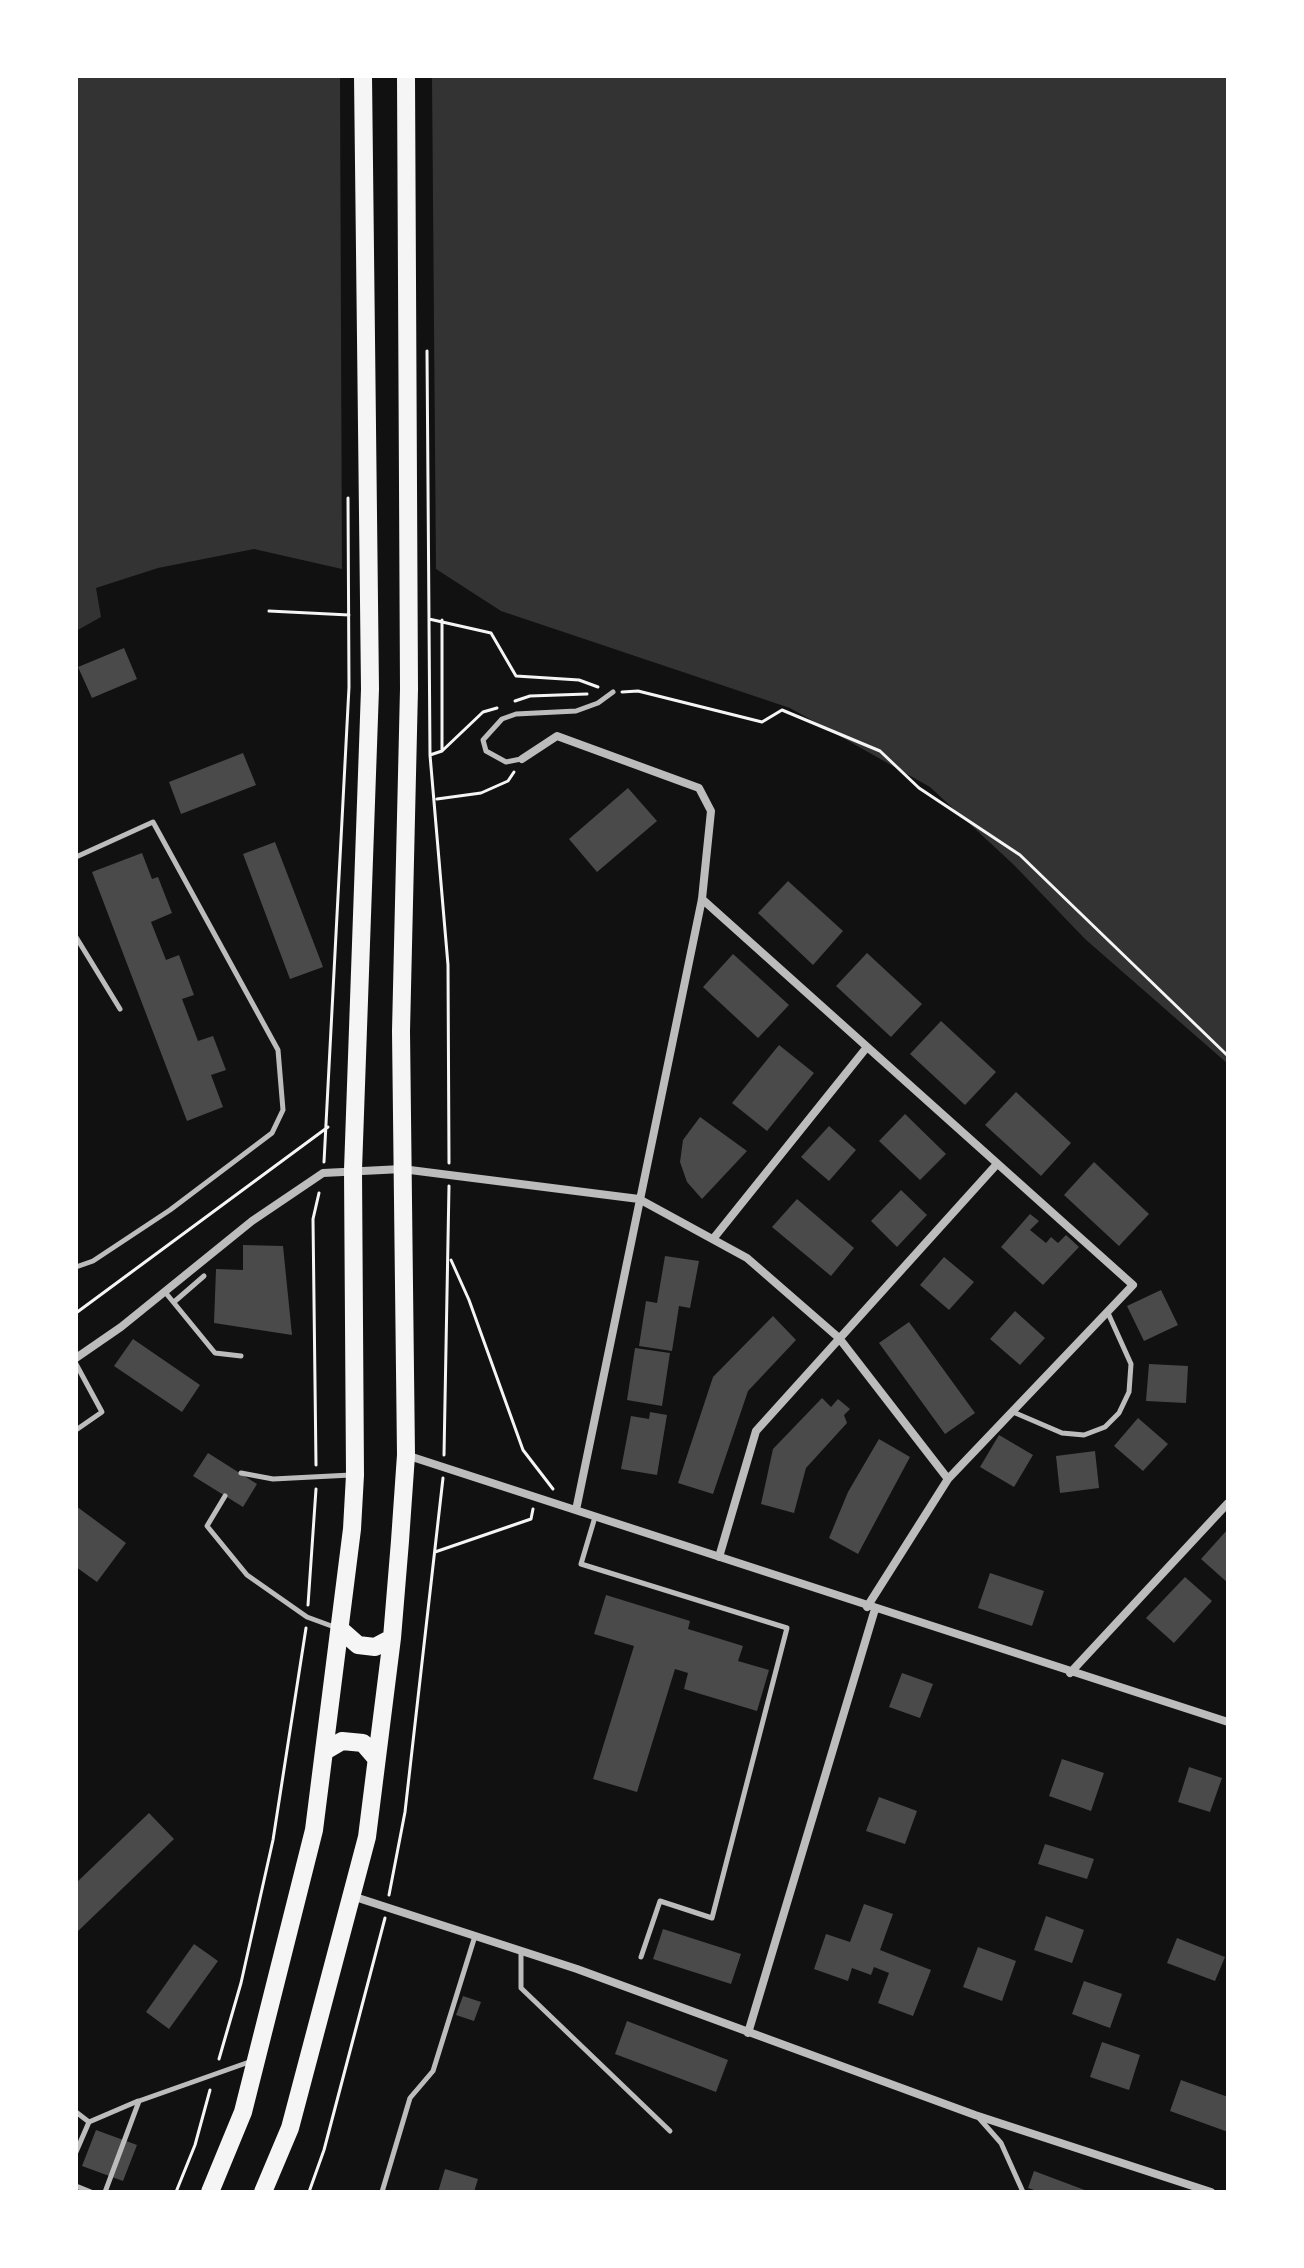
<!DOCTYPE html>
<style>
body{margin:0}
#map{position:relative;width:1304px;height:2268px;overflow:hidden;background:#111;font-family:Rubik,sans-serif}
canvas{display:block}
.frame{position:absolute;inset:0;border:78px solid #fff;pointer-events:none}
</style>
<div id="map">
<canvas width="1304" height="2268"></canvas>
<div class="frame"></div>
</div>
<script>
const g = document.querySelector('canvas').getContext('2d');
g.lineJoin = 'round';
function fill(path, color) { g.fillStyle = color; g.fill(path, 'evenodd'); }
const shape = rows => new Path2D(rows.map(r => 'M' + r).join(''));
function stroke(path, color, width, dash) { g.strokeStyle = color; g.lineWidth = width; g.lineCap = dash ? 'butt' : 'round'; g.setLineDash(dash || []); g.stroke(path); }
fill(shape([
 [76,76,1228,76,1228,1064,1085,939,1014,865,930,787,790,708,501,611,436,569,342,569,254,549,158,568,96,588,101,617,76,631]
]), '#333');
fill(shape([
 [340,76,432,76,436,573,342,573]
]), '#111');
fill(shape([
 [124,648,137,679,92,698,78,667],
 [243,753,256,785,181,814,169,782],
 [628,788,657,821,597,872,569,839],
 [275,842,323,967,290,979,243,854],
 [142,853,152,879,158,877,172,913,151,922,166,960,179,955,194,995,182,999,198,1041,213,1036,226,1070,211,1075,223,1107,187,1121,92,872],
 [788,881,843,931,813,965,758,913],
 [867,953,922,1004,891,1037,836,986],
 [733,954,789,1005,758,1038,703,987],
 [941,1021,996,1072,965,1105,910,1054],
 [779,1045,814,1073,767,1131,732,1103],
 [1016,1092,1071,1143,1041,1176,985,1125],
 [905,1114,946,1154,920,1180,879,1141],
 [700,1117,747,1151,702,1199,687,1182,680,1162,683,1140],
 [829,1126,856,1150,829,1181,801,1157],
 [1094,1162,1149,1214,1119,1246,1064,1195],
 [901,1190,927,1215,897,1247,871,1221],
 [797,1199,854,1248,831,1276,772,1227],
 [1030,1214,1039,1221,1030,1230,1046,1243,1051,1237,1058,1243,1066,1235,1079,1247,1043,1285,1001,1247],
 [243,1245,283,1246,292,1335,214,1323,216,1269,243,1270],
 [665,1256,699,1261,690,1308,679,1306,672,1351,639,1346,646,1301,657,1303],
 [944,1257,974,1282,949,1310,920,1285],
 [1161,1290,1178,1325,1144,1341,1127,1306],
 [1015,1311,1045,1338,1020,1365,990,1339],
 [773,1316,796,1340,748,1391,713,1494,678,1483,713,1377],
 [909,1322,975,1413,945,1434,879,1343],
 [133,1339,200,1385,182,1412,114,1366],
 [635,1348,670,1353,662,1406,627,1400],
 [1149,1364,1188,1366,1186,1403,1146,1401],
 [822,1398,831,1407,838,1399,850,1409,844,1415,847,1423,806,1468,794,1513,761,1504,773,1449],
 [650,1412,667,1415,657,1475,621,1469,631,1416,649,1419],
 [1138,1418,1168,1444,1143,1471,1114,1446],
 [999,1435,1033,1455,1014,1487,980,1467],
 [879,1439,910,1457,858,1554,829,1538,848,1492],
 [1095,1451,1099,1488,1060,1493,1056,1456],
 [208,1453,257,1484,243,1507,193,1476],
 [76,1506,126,1543,97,1582,76,1567],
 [1228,1529,1228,1583,1201,1559],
 [990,1573,1044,1591,1032,1626,978,1608],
 [1185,1577,1212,1601,1174,1643,1146,1618],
 [606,1595,690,1621,688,1629,743,1646,738,1661,769,1670,757,1711,684,1689,688,1673,675,1669,637,1792,593,1779,634,1646,594,1634],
 [902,1673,933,1684,920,1718,889,1707],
 [1062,1759,1104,1773,1091,1811,1049,1796],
 [1189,1767,1222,1778,1210,1812,1178,1802],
 [879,1797,917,1811,905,1844,866,1831],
 [149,1813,174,1839,76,1933,76,1883],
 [1045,1844,1094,1859,1087,1879,1038,1864],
 [864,1904,893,1914,880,1950,931,1970,913,2016,878,2003,889,1973,874,1967,871,1975,852,1968,848,1981,814,1969,826,1934,850,1942],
 [1046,1916,1084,1930,1072,1963,1034,1950],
 [663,1929,741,1954,731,1984,653,1959],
 [1177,1938,1225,1957,1215,1981,1167,1963],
 [194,1944,218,1961,169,2029,146,2012],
 [978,1947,1016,1961,1002,2001,963,1987],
 [1084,1981,1122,1994,1110,2028,1072,2014],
 [463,1996,481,2002,474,2021,456,2015],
 [627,2021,728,2060,716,2092,615,2054],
 [1102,2042,1140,2055,1129,2090,1090,2077],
 [1181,2080,1228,2097,1228,2132,1170,2111],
 [96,2130,137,2145,123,2181,82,2166],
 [445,2169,478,2179,474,2192,438,2192],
 [1034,2171,1090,2192,1040,2192,1028,2188]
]), '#4a4a4a');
stroke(shape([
 [427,351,430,755,448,965,449,1163],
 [269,611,349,615],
 [429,619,491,633,516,676,579,680,598,687],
 [622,692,638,691,762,722,782,710,880,751,919,788,1020,855,1228,1056],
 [515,701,530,696,587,694],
 [442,751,483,712,497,708],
 [430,755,442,751,442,620],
 [437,799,481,793,508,781,514,772],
 [324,1162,349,687,348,498],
 [451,1260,469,1300,523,1450,553,1489],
 [76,1313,328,1127],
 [444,1455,449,1186],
 [316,1465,313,1219,319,1193],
 [435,1552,531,1519,533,1509],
 [308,1605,316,1489],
 [389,1895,405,1812,443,1478],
 [219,2059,241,1983,273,1840,306,1628],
 [176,2192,195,2145,210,2090],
 [309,2192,324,2150,385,1918]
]), '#f5f5f5', 3);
stroke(shape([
 [521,759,506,762,486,751,483,740,502,719,516,714,576,711,598,703,613,692],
 [76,857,153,822,278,1050,283,1110,272,1133,170,1210,93,1261,76,1267],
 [76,937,120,1009],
 [165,1292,215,1353,241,1356],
 [174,1302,204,1276],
 [76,1364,102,1412,76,1430],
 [1013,1412,1062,1433,1084,1435,1105,1427,1119,1413,1129,1392,1131,1364,1108,1313],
 [241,1473,273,1479,351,1475],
 [225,1496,207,1526,247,1575,307,1617,337,1628],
 [595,1517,581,1564,787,1628,712,1918,660,1901,641,1957],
 [521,1951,521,1988,670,2131],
 [76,2112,89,2122],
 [979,2118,1001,2143,1023,2192],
 [76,2152,89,2122,138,2101],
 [76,2186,91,2192],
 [105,2192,139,2101,252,2061],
 [382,2192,410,2098,433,2071,475,1936]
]), '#bcbcbc', 5);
stroke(shape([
 [522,759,557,736,699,788,711,811,702,899,576,1510],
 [702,899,1133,1285,948,1479,867,1607],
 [713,1239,867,1047],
 [76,1358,121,1327,252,1221,323,1173,402,1169,639,1199,747,1258,839,1338,948,1479],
 [406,1455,1228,1722],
 [719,1557,756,1431,997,1164],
 [1070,1673,1228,1503],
 [352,1896,577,1969,975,2115,1211,2192],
 [748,2033,875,1609]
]), '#bcbcbc', 8);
stroke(shape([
 [341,1630,358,1645,375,1647,392,1638],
 [325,1751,342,1741,363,1743,376,1758],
 [210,2192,243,2112,314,1830,352,1529,355,1475,353,1170,370,689,363,76],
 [263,2192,290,2128,367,1837,392,1638,400,1541,406,1455,401,1031,409,689,406,76]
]), '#f5f5f5', 18);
</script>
